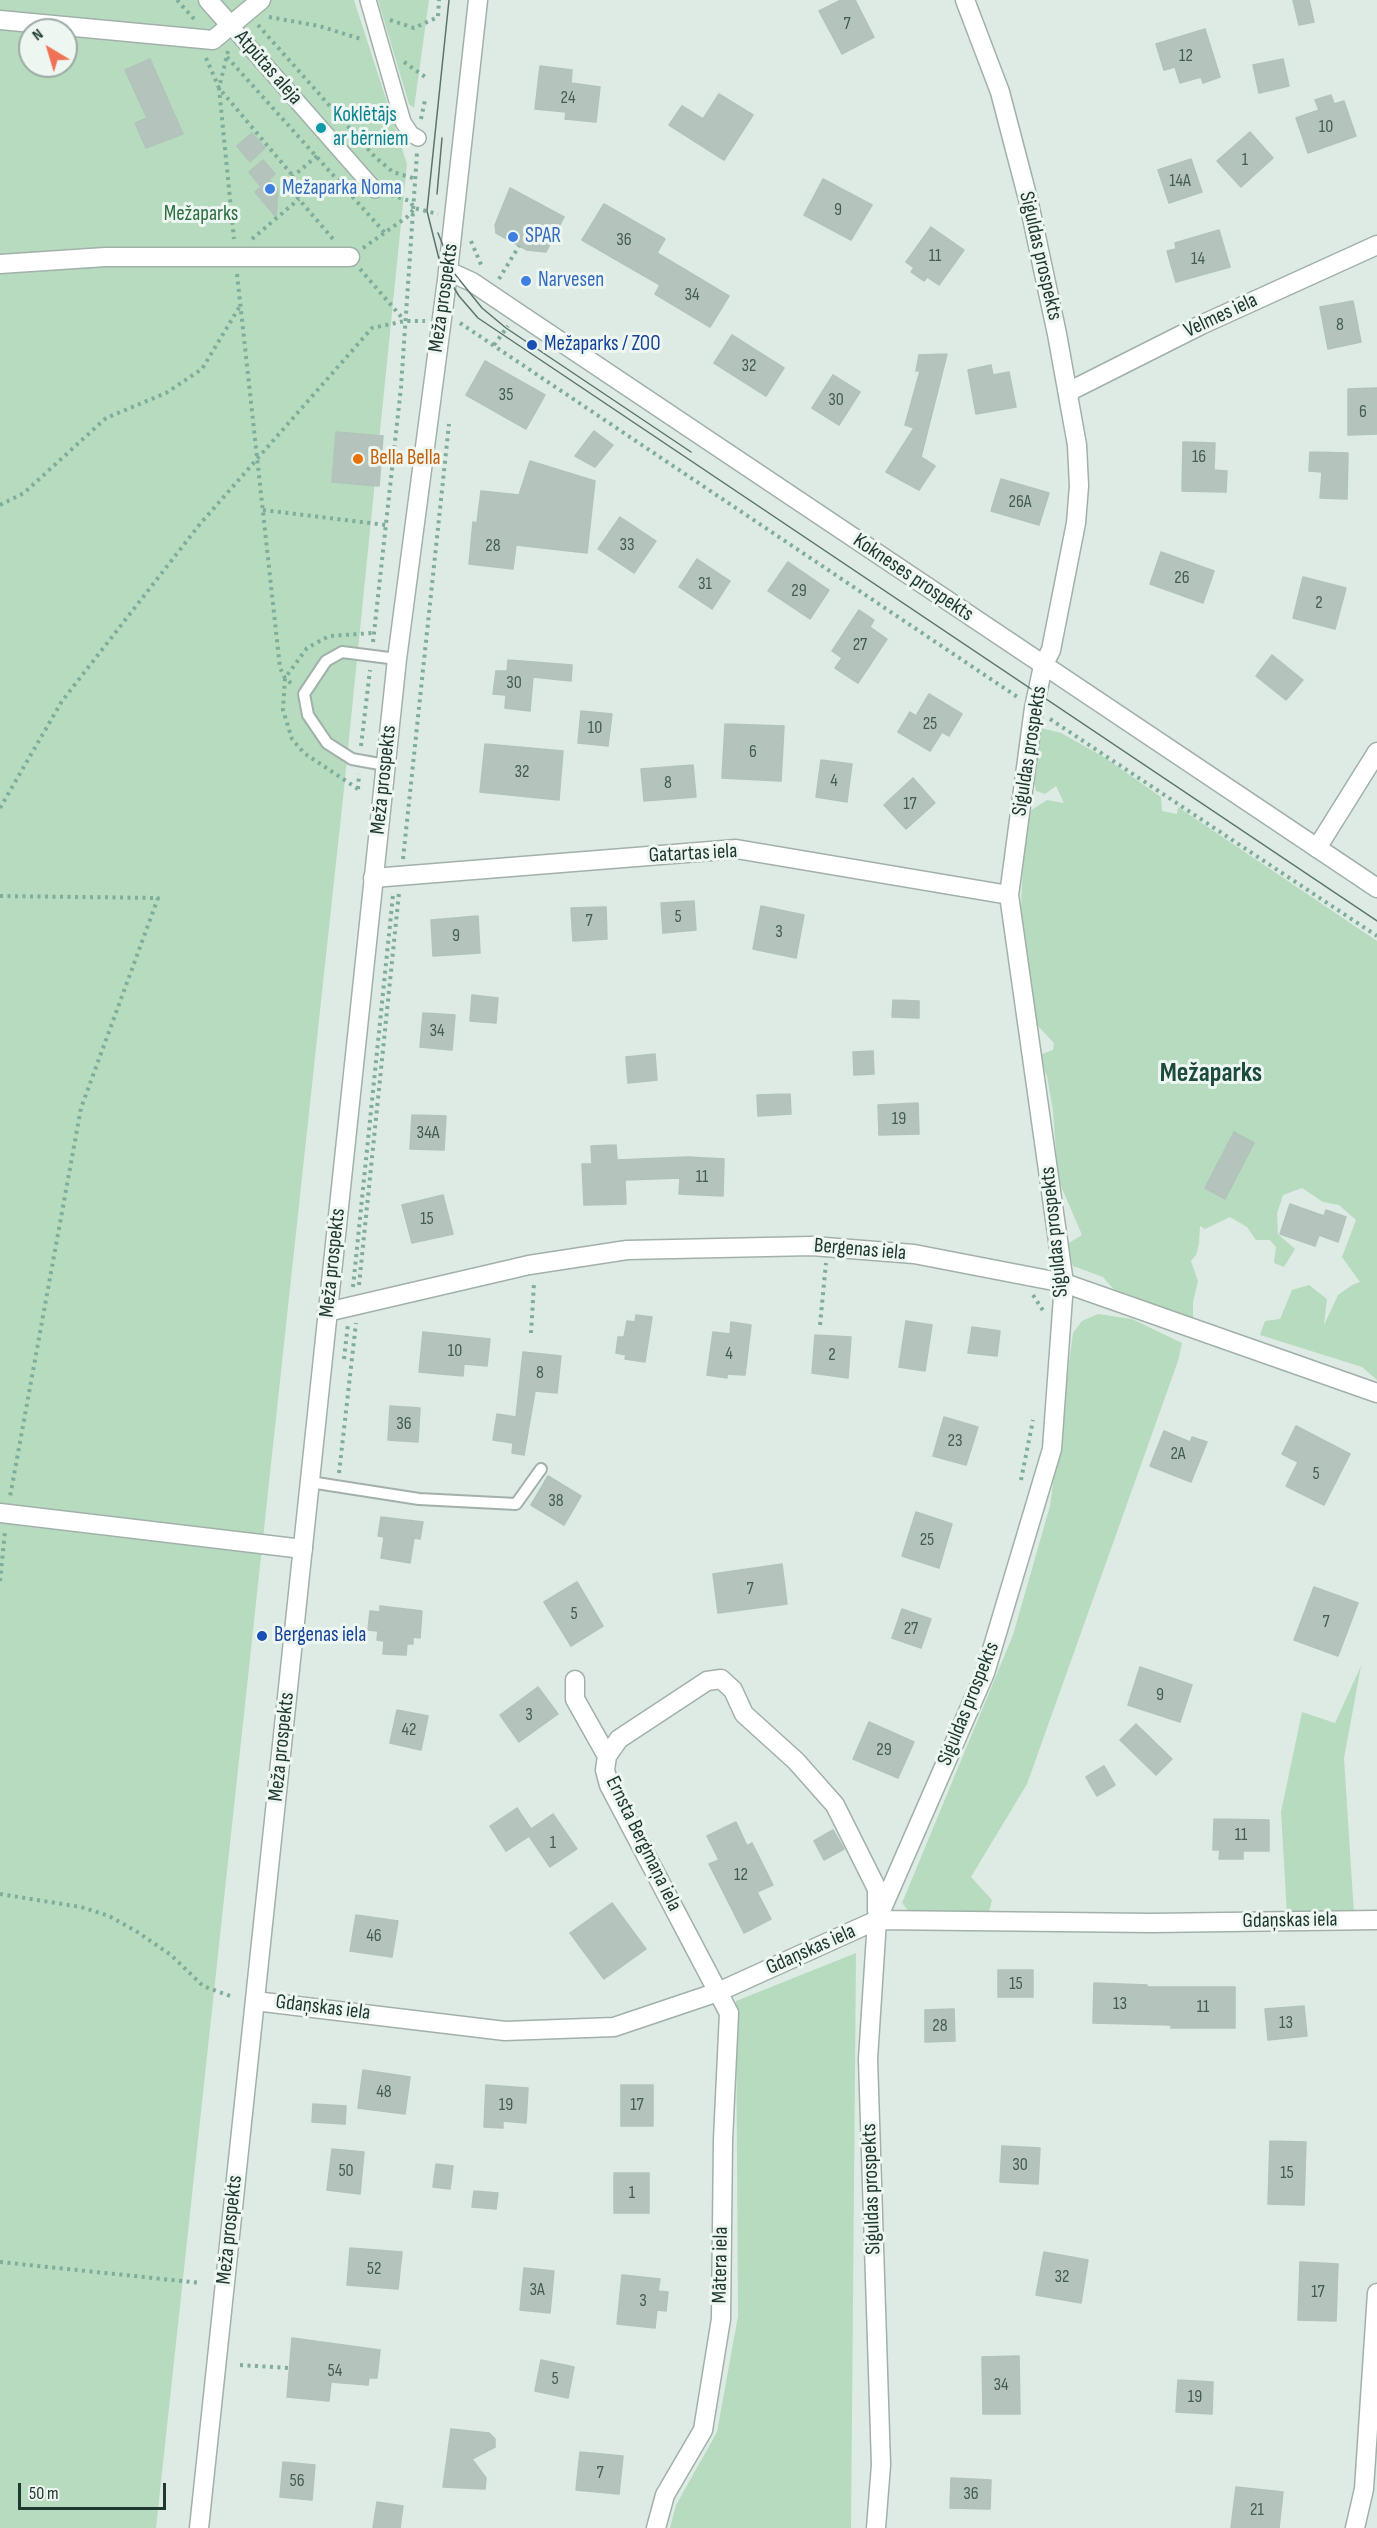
<!DOCTYPE html>
<meta charset="utf-8">
<style>
body{margin:0}
#map{position:relative;width:1377px;height:2528px;overflow:hidden;background:#deeae4;font-family:"Sofia Sans Condensed",sans-serif}
canvas{display:block}
.north{position:absolute;left:18px;top:18px;width:60px;height:60px;box-sizing:border-box;background:#eef6f2;border:2px solid #9caaa4;border-radius:50%;rotate:322deg;font-size:16px;font-weight:700;line-height:24px;text-align:center;color:#203930}
.north::after{content:'';display:block;margin:auto;width:21px;height:27px;background:#f07256;clip-path:polygon(50% 0,100% 100%,50% 72%,0 100%)}
.scale{position:absolute;left:18px;top:2483px;width:148px;height:27px;box-sizing:border-box;border:3px solid #203930;border-top:0;padding-left:8px;font-size:18px;line-height:21px;white-space:nowrap;color:#203930;-webkit-text-stroke:4px #eef6f2;paint-order:stroke}
</style>
<div id="map">
<canvas width="1377" height="2528"></canvas>
<div class="north">N</div>
<div class="scale">50 m</div>
</div>
<script>
const g = document.querySelector('canvas').getContext('2d');
g.lineJoin = 'round';
function fill(path, color) { g.fillStyle = color; g.fill(path, 'evenodd'); }
const shape = rows => new Path2D(rows.map(r => 'M' + r).join(''));
function stroke(path, color, width, dash) { g.strokeStyle = color; g.lineWidth = width; g.lineCap = dash ? 'butt' : 'round'; g.setLineDash(dash || []); g.stroke(path); }
function write(font, color, halo, rows, align = 'center') {
  g.font = font + ' "Sofia Sans Condensed",sans-serif'; g.lineWidth = 6; g.setLineDash([]); g.textBaseline = 'middle'; g.strokeStyle = halo; g.fillStyle = color; for (const [text, x, y, turn = 0] of rows) {
    g.save(); g.translate(x, y); g.rotate((+turn || 0) * Math.PI / 180); g.textAlign = isNaN(turn) ? turn : align; if (halo) g.strokeText(text, 0, 0); g.fillText(text, 0, 0); g.restore();
  }
}
fill(shape([
 [0,0,354,0,407,164,343,798,156,2528,0,2528],
 [30,30,66,30,66,66,30,66],
 [378,0,429,0,414,108,409,104],
 [1037,727,1061,733,1104,757,1161,797,1162,811,1177,814,1178,807,1377,941,1377,1380,1362,1367,1260,1335,1265,1321,1280,1319,1292,1290,1309,1285,1327,1299,1324,1325,1338,1295,1352,1285,1360,1282,1342,1257,1356,1220,1339,1205,1323,1202,1302,1188,1283,1195,1277,1214,1278,1234,1295,1249,1284,1267,1274,1263,1276,1247,1270,1240,1256,1240,1247,1227,1230,1217,1205,1229,1200,1226,1199,1244,1196,1255,1191,1261,1198,1281,1193,1302,1193,1321,1117,1293,1103,1277,1073,1266,1067,1244,1082,1235,1058,1179,1053,1111,1047,1076,1037,1056,1053,1050,1054,1043,1038,1026,1020,931,1025,814,1047,800,1064,803,1056,786,1045,794,1036,791,1033,777],
 [1098,1314,1132,1319,1182,1343,1178,1361,1027,1784,971,1877,992,1900,988,1916,911,1914,902,1903,1013,1635,1050,1506,1073,1333,1082,1321],
 [1361,1666,1344,1758,1354,1914,1287,1914,1281,1812,1302,1712,1335,1723],
 [856,1953,851,2528,670,2528,676,2505,717,2432,738,2316,736,2001]
]), '#b7dbbe');
const building = shape([
 [841,0,855,0,874,37,842,54,819,11,841,0],
 [1293,0,1309,0,1314,22,1299,25,1293,0],
 [1205,29,1220,77,1203,83,1201,77,1180,83,1175,67,1164,70,1156,44,1205,29],
 [150,59,183,134,146,148,135,123,147,118,125,70,150,59],
 [1283,59,1289,86,1259,93,1253,65,1283,59],
 [540,66,572,70,571,83,600,87,596,122,565,119,566,112,535,109,540,66],
 [719,94,753,115,724,160,669,125,682,106,703,119,719,94],
 [1331,95,1334,104,1344,101,1356,136,1308,153,1296,118,1319,110,1315,100,1331,95],
 [1250,132,1273,158,1241,187,1217,161,1250,132],
 [252,133,265,148,250,162,237,146,252,133],
 [1191,159,1202,192,1169,203,1158,170,1191,159],
 [263,160,275,174,266,183,269,180,278,190,276,217,255,192,261,187,249,172,263,160],
 [823,179,872,205,851,240,804,215,823,179],
 [510,188,564,217,546,252,527,250,496,233,495,225,510,188],
 [604,204,665,239,657,253,729,296,710,327,655,294,660,285,582,240,604,204],
 [931,227,964,250,939,285,927,277,924,281,911,272,914,268,906,262,931,227],
 [1219,230,1230,267,1176,282,1167,251,1176,249,1175,243,1219,230],
 [1353,301,1361,342,1328,349,1320,307,1353,301],
 [732,335,784,368,766,396,714,363,732,335],
 [947,354,921,457,935,466,919,490,886,472,914,428,905,425,920,371,916,371,919,355,947,354],
 [485,361,545,395,526,429,466,395,485,361],
 [991,365,993,375,1009,372,1016,407,976,414,968,370,991,365],
 [833,375,860,392,839,425,812,408,833,375],
 [1377,388,1377,434,1348,435,1348,389,1377,388],
 [594,431,613,445,595,467,575,456,594,431],
 [336,432,383,436,379,486,332,482,336,432],
 [1183,442,1215,443,1214,470,1227,471,1226,492,1182,491,1183,442],
 [1310,452,1348,453,1347,499,1320,498,1322,472,1309,471,1310,452],
 [530,461,595,481,587,553,516,545,513,569,469,564,473,522,477,523,481,491,519,495,530,461],
 [1001,479,1049,493,1039,525,991,511,1001,479],
 [620,517,656,541,634,573,598,549,620,517],
 [1161,552,1214,571,1203,603,1150,584,1161,552],
 [697,559,730,581,712,609,679,587,697,559],
 [788,562,829,590,810,619,768,591,788,562],
 [1303,577,1346,588,1335,629,1293,618,1303,577],
 [859,610,874,620,870,627,887,639,858,683,835,668,842,658,832,651,859,610],
 [1272,655,1303,680,1286,700,1256,676,1272,655],
 [508,660,572,665,571,681,533,677,530,711,505,708,506,695,493,694,496,671,507,671,508,660],
 [929,694,962,714,949,736,942,732,930,751,898,732,910,712,916,716,929,694],
 [581,711,612,714,608,746,578,743,581,711],
 [725,724,784,726,781,781,722,778,725,724],
 [485,744,563,751,559,800,480,792,485,744],
 [821,760,852,764,847,802,816,797,821,760],
 [693,765,696,797,644,801,641,769,693,765],
 [913,778,935,803,906,829,884,805,913,778],
 [694,901,696,930,663,933,661,903,694,901],
 [761,906,804,915,796,958,753,949,761,906],
 [606,907,607,939,573,941,571,908,606,907],
 [478,916,480,953,433,956,431,920,478,916],
 [472,995,498,998,496,1023,470,1021,472,995],
 [893,1000,919,1001,919,1018,892,1017,893,1000],
 [423,1013,455,1015,452,1050,420,1047,423,1013],
 [873,1051,874,1074,854,1075,853,1052,873,1051],
 [655,1054,657,1080,628,1083,626,1057,655,1054],
 [790,1094,791,1114,758,1116,757,1095,790,1094],
 [918,1103,919,1134,879,1135,878,1105,918,1103],
 [412,1115,446,1116,444,1150,410,1149,412,1115],
 [1234,1132,1254,1143,1225,1199,1205,1188,1234,1132],
 [616,1145,617,1160,688,1157,724,1159,723,1196,679,1194,680,1178,625,1180,626,1204,584,1205,582,1164,592,1164,591,1146,616,1145],
 [443,1195,453,1234,412,1243,402,1205,443,1195],
 [1290,1204,1324,1216,1326,1210,1346,1217,1338,1242,1319,1235,1315,1246,1280,1234,1290,1204],
 [636,1315,652,1317,645,1362,625,1359,626,1355,616,1353,618,1337,624,1337,627,1321,635,1322,636,1315],
 [906,1321,932,1325,925,1371,899,1367,906,1321],
 [731,1322,751,1325,745,1375,727,1374,727,1378,707,1375,713,1332,730,1334,731,1322],
 [972,1327,1000,1331,997,1356,968,1353,972,1327],
 [423,1332,490,1339,487,1366,464,1364,463,1376,419,1372,423,1332],
 [815,1335,851,1337,848,1378,812,1373,815,1335],
 [523,1352,561,1356,557,1393,535,1391,524,1455,512,1453,513,1443,493,1440,497,1414,516,1417,523,1352],
 [390,1406,420,1408,418,1442,388,1440,390,1406],
 [944,1417,978,1427,966,1465,933,1456,944,1417],
 [1296,1426,1350,1454,1324,1505,1286,1486,1298,1462,1282,1454,1296,1426],
 [1164,1431,1190,1442,1192,1437,1207,1442,1191,1482,1150,1466,1164,1431],
 [548,1476,581,1496,564,1525,531,1505,548,1476],
 [916,1512,952,1524,939,1568,902,1556,916,1512],
 [381,1517,423,1522,420,1539,414,1538,410,1563,381,1558,384,1537,378,1536,381,1517],
 [782,1564,787,1604,718,1613,713,1574,782,1564],
 [577,1582,603,1626,571,1646,544,1602,577,1582],
 [1314,1587,1358,1603,1338,1656,1294,1640,1314,1587],
 [380,1606,422,1611,420,1638,413,1637,413,1644,407,1644,406,1655,383,1654,384,1641,377,1640,378,1631,368,1630,370,1611,380,1612,380,1606],
 [902,1609,931,1619,921,1648,892,1638,902,1609],
 [1140,1667,1192,1685,1180,1722,1128,1705,1140,1667],
 [538,1687,558,1714,519,1742,500,1715,538,1687],
 [397,1710,428,1716,421,1750,390,1743,397,1710],
 [869,1722,914,1742,898,1778,853,1759,869,1722],
 [1136,1724,1172,1759,1156,1775,1120,1740,1136,1724],
 [1104,1766,1115,1785,1097,1796,1086,1777,1104,1766],
 [517,1808,531,1829,553,1814,577,1849,550,1867,529,1836,506,1851,490,1826,517,1808],
 [1214,1819,1269,1820,1269,1851,1243,1851,1243,1859,1219,1859,1220,1850,1213,1850,1214,1819],
 [736,1822,747,1846,752,1843,773,1885,757,1892,771,1919,744,1933,709,1864,719,1860,707,1836,736,1822],
 [833,1830,844,1849,824,1860,814,1841,833,1830],
 [612,1903,646,1949,604,1979,570,1933,612,1903],
 [356,1915,398,1921,392,1957,350,1951,356,1915],
 [998,1970,1033,1970,1033,1997,998,1997,998,1970],
 [1094,1983,1147,1985,1147,1987,1235,1987,1235,2028,1171,2028,1171,2025,1093,2023,1094,1983],
 [1304,2006,1307,2036,1268,2040,1265,2009,1304,2006],
 [954,2009,955,2041,925,2042,925,2010,954,2009],
 [363,2070,410,2077,405,2114,358,2108,363,2070],
 [486,2085,528,2088,526,2123,503,2121,503,2128,484,2127,486,2085],
 [621,2085,653,2085,653,2126,621,2126,621,2085],
 [313,2104,346,2106,345,2124,312,2122,313,2104],
 [1270,2141,1306,2142,1304,2205,1268,2204,1270,2141],
 [1002,2146,1040,2148,1038,2184,1000,2182,1002,2146],
 [332,2149,364,2152,360,2194,327,2190,332,2149],
 [436,2164,453,2166,450,2189,433,2187,436,2164],
 [614,2173,649,2173,649,2213,614,2213,614,2173],
 [474,2191,498,2193,496,2209,472,2207,474,2191],
 [350,2248,402,2252,398,2289,347,2285,350,2248],
 [1044,2252,1088,2260,1081,2303,1036,2295,1044,2252],
 [1300,2262,1338,2264,1336,2321,1298,2320,1300,2262],
 [524,2268,554,2271,550,2313,520,2310,524,2268],
 [622,2275,660,2279,658,2291,668,2292,666,2311,657,2310,655,2328,617,2324,622,2275],
 [292,2338,380,2350,377,2378,369,2378,368,2385,331,2382,329,2401,287,2397,292,2338],
 [1019,2356,1020,2414,983,2414,982,2357,1019,2356],
 [541,2360,574,2367,568,2398,535,2391,541,2360],
 [1178,2380,1213,2382,1212,2414,1176,2412,1178,2380],
 [451,2429,489,2433,495,2439,495,2447,472,2459,486,2478,485,2489,443,2487,451,2429],
 [580,2452,623,2456,619,2494,576,2490,580,2452],
 [283,2462,315,2465,312,2500,280,2497,283,2462],
 [951,2478,991,2480,990,2509,950,2508,951,2478],
 [1236,2487,1283,2492,1279,2528,1231,2528,1236,2487],
 [377,2502,403,2506,400,2528,373,2528,377,2502]
]);
fill(building, '#b4c4bc');
stroke(building, '#b1c3ba', 1.5);
const service = shape([
 [385,765,352,759,327,743,308,715,304,694,326,661,342,652,397,659],
 [310,1482,419,1499,516,1504,541,1469]
]);
const pedestrian = shape([
 [368,0,403,122,411,134,418,138],
 [231,26,375,190]
]);
const minor = shape([
 [208,0,231,26],
 [0,20,213,40,261,0],
 [0,264,105,257,350,257],
 [1068,392,1201,325,1377,245],
 [1317,848,1377,752],
 [373,878,736,849,1009,895],
 [327,1312,529,1265,627,1250,812,1246,914,1254,1064,1283,1377,1393],
 [0,1513,303,1549],
 [575,1680,575,1699,607,1756],
 [255,2001,505,2031,614,2027,718,1992,877,1920,1152,1923,1377,1920],
 [656,2528,665,2495,703,2430,721,2319,723,2140,729,2013,609,1785,605,1770,607,1756,619,1739,707,1681,721,1679,733,1690,744,1714,796,1761,835,1805,877,1889,877,1911],
 [876,2528,881,2465,868,2059,877,1920,985,1673,1052,1449,1064,1283,1009,895,1034,708,1043,666,1051,650,1076,523,1079,486,1077,445,1057,334,1028,199,1000,92,965,0],
 [1355,2528,1364,2489,1377,2293]
]);
const tertiary = shape([
 [448,271,472,282,518,313,1377,888],
 [199,2528,397,659,447,280,478,0]
]);
stroke(service, '#a1b1aa', 14);
stroke(pedestrian, '#a1b1aa', 18);
stroke(minor, '#a1b1aa', 21);
stroke(tertiary, '#a1b1aa', 21);
stroke(shape([
 [177,0,195,20],
 [269,17,319,26,361,39],
 [390,20,414,28,438,17,439,0],
 [258,25,375,157,393,172,416,179],
 [228,51,219,88,234,239],
 [227,57,385,233],
 [206,58,219,88,293,176],
 [404,62,428,79],
 [421,119,425,100],
 [317,156,285,183,333,239],
 [391,195,410,201,414,208,438,214],
 [252,239,299,199],
 [471,241,482,267],
 [363,248,407,217,414,209],
 [360,269,404,320],
 [237,274,280,668,285,678,293,685],
 [499,279,519,246],
 [460,323,1019,698],
 [494,345,508,326],
 [0,505,24,493,106,418,166,393,202,369,240,306],
 [263,510,386,525],
 [373,642,401,387,417,153],
 [1050,719,1377,936],
 [361,746,370,670],
 [358,789,359,774],
 [358,789,304,753,292,739,283,710,285,678,307,648,329,636,373,633],
 [0,808,62,701,200,524,372,328,405,321,425,321],
 [403,859,449,424],
 [0,896,158,898,81,1108,10,1497],
 [359,1285,399,893],
 [353,1287,393,895],
 [1033,1295,1044,1312],
 [820,1325,826,1263],
 [531,1333,534,1283],
 [344,1359,348,1324],
 [339,1473,356,1323],
 [1021,1480,1033,1420],
 [0,1581,5,1531],
 [0,1894,81,1907,109,1916,136,1931,171,1955,203,1986,233,1997],
 [0,2262,201,2283],
 [240,2365,289,2368]
]), '#7fad9b', 4, [3, 4.5]);
stroke(service, '#fff', 10);
stroke(pedestrian, '#fff', 15);
stroke(minor, '#fff', 18);
stroke(tertiary, '#fff', 18);
stroke(shape([
 [449,0,427,211,441,267,459,296,478,318,1377,921],
 [437,194,442,138],
 [438,233,454,273,482,308,506,328,691,452]
]), '#5a756c', 1.5);
for (const [x, y, r, color] of [
 [321,128,6,"#0f9aa8"],
 [270,189,6,"#3f7fe0"],
 [513,237,6,"#3f7fe0"],
 [526,281,6,"#3f7fe0"],
 [532,345,6,"#1a4fb4"],
 [358,459,6,"#e8710a"],
 [262,1636,6,"#1a4fb4"]
]) { const dot = new Path2D(); dot.arc(x, y, r, 0, 2 * Math.PI); g.fillStyle = color; g.fill(dot); stroke(dot, '#eef6f2', 2); }
write('18px', '#455c53', null, [
 ["7",847,24],
 ["12",1186,56],
 ["24",568,98],
 ["10",1326,127],
 ["1",1245,160],
 ["14A",1180,181],
 ["9",838,210],
 ["36",624,240],
 ["11",935,256],
 ["14",1198,259],
 ["34",692,295],
 ["8",1340,325],
 ["32",749,366],
 ["35",506,395],
 ["30",836,400],
 ["6",1363,412],
 ["16",1199,457],
 ["26A",1020,502],
 ["33",627,545],
 ["28",493,546],
 ["26",1182,578],
 ["31",705,584],
 ["29",799,591],
 ["2",1319,603],
 ["27",860,645],
 ["30",514,683],
 ["25",930,724],
 ["10",595,728],
 ["6",753,752],
 ["32",522,772],
 ["4",834,781],
 ["8",668,783],
 ["17",910,804],
 ["5",678,917],
 ["7",589,921],
 ["3",779,932],
 ["9",456,936],
 ["34",437,1031],
 ["19",899,1119],
 ["34A",428,1133],
 ["11",702,1177],
 ["15",427,1219],
 ["10",455,1351],
 ["4",729,1354],
 ["2",832,1355],
 ["8",540,1373],
 ["36",404,1424],
 ["23",955,1441],
 ["2A",1178,1454],
 ["5",1316,1474],
 ["38",556,1501],
 ["25",927,1540],
 ["7",750,1589],
 ["5",574,1614],
 ["7",1326,1622],
 ["27",911,1629],
 ["9",1160,1695],
 ["3",529,1715],
 ["42",409,1730],
 ["29",884,1750],
 ["11",1241,1835],
 ["1",553,1843],
 ["12",741,1875],
 ["46",374,1936],
 ["15",1016,1984],
 ["13",1120,2004],
 ["11",1203,2007],
 ["13",1286,2023],
 ["28",940,2026],
 ["48",384,2092],
 ["19",506,2105],
 ["17",637,2105],
 ["30",1020,2165],
 ["50",346,2171],
 ["15",1287,2173],
 ["1",632,2193],
 ["52",374,2269],
 ["32",1062,2277],
 ["3A",537,2290],
 ["17",1318,2292],
 ["3",643,2301],
 ["54",335,2371],
 ["5",555,2379],
 ["34",1001,2385],
 ["19",1195,2397],
 ["7",600,2473],
 ["56",297,2481],
 ["36",971,2494],
 ["21",1257,2510]
]);
write('21px', '#203930', '#eef6f2', [
 ["Atpūtas aleja",268,68,49],
 ["Siguldas prospekts",1040,256,77],
 ["Meža prospekts",444,298,-82],
 ["Velmes iela",1221,316,-25],
 ["Kokneses prospekts",913,578,34],
 ["Siguldas prospekts",1030,751,-81],
 ["Meža prospekts",384,780,-84],
 ["Gatartas iela",693,854,-3],
 ["Siguldas prospekts",1055,1232,-96],
 ["Bergenas iela",860,1250,5],
 ["Meža prospekts",333,1263,-84],
 ["Siguldas prospekts",969,1704,-68],
 ["Meža prospekts",282,1747,-84],
 ["Ernsta Bergmaņa iela",643,1844,64],
 ["Gdaņskas iela",1290,1921,-1],
 ["Gdaņskas iela",811,1950,-24],
 ["Gdaņskas iela",323,2008,7],
 ["Siguldas prospekts",872,2189,-92],
 ["Meža prospekts",230,2230,-84],
 ["Mātera iela",721,2265,-89]
]);
write('21px', '#0d838f', '#eef6f2', [
 ["Koklētājs",333,116],
 ["ar bērniem",333,140]
], 'left');
write('21px', '#366cbe', '#eef6f2', [
 ["Mežaparka Noma",282,189],
 ["SPAR",525,237],
 ["Narvesen",538,281]
], 'left');
write('21px', '#2b6f41', '#eef6f2', [
 ["Mežaparks",201,215]
]);
write('21px', '#164399', '#eef6f2', [
 ["Mežaparks / ZOO",544,345],
 ["Bergenas iela",274,1636]
], 'left');
write('21px', '#c56008', '#eef6f2', [
 ["Bella Bella",370,459]
], 'left');
write('bold 27px', '#1c4a3c', '#eef6f2', [
 ["Mežaparks",1211,1074]
]);
</script>
